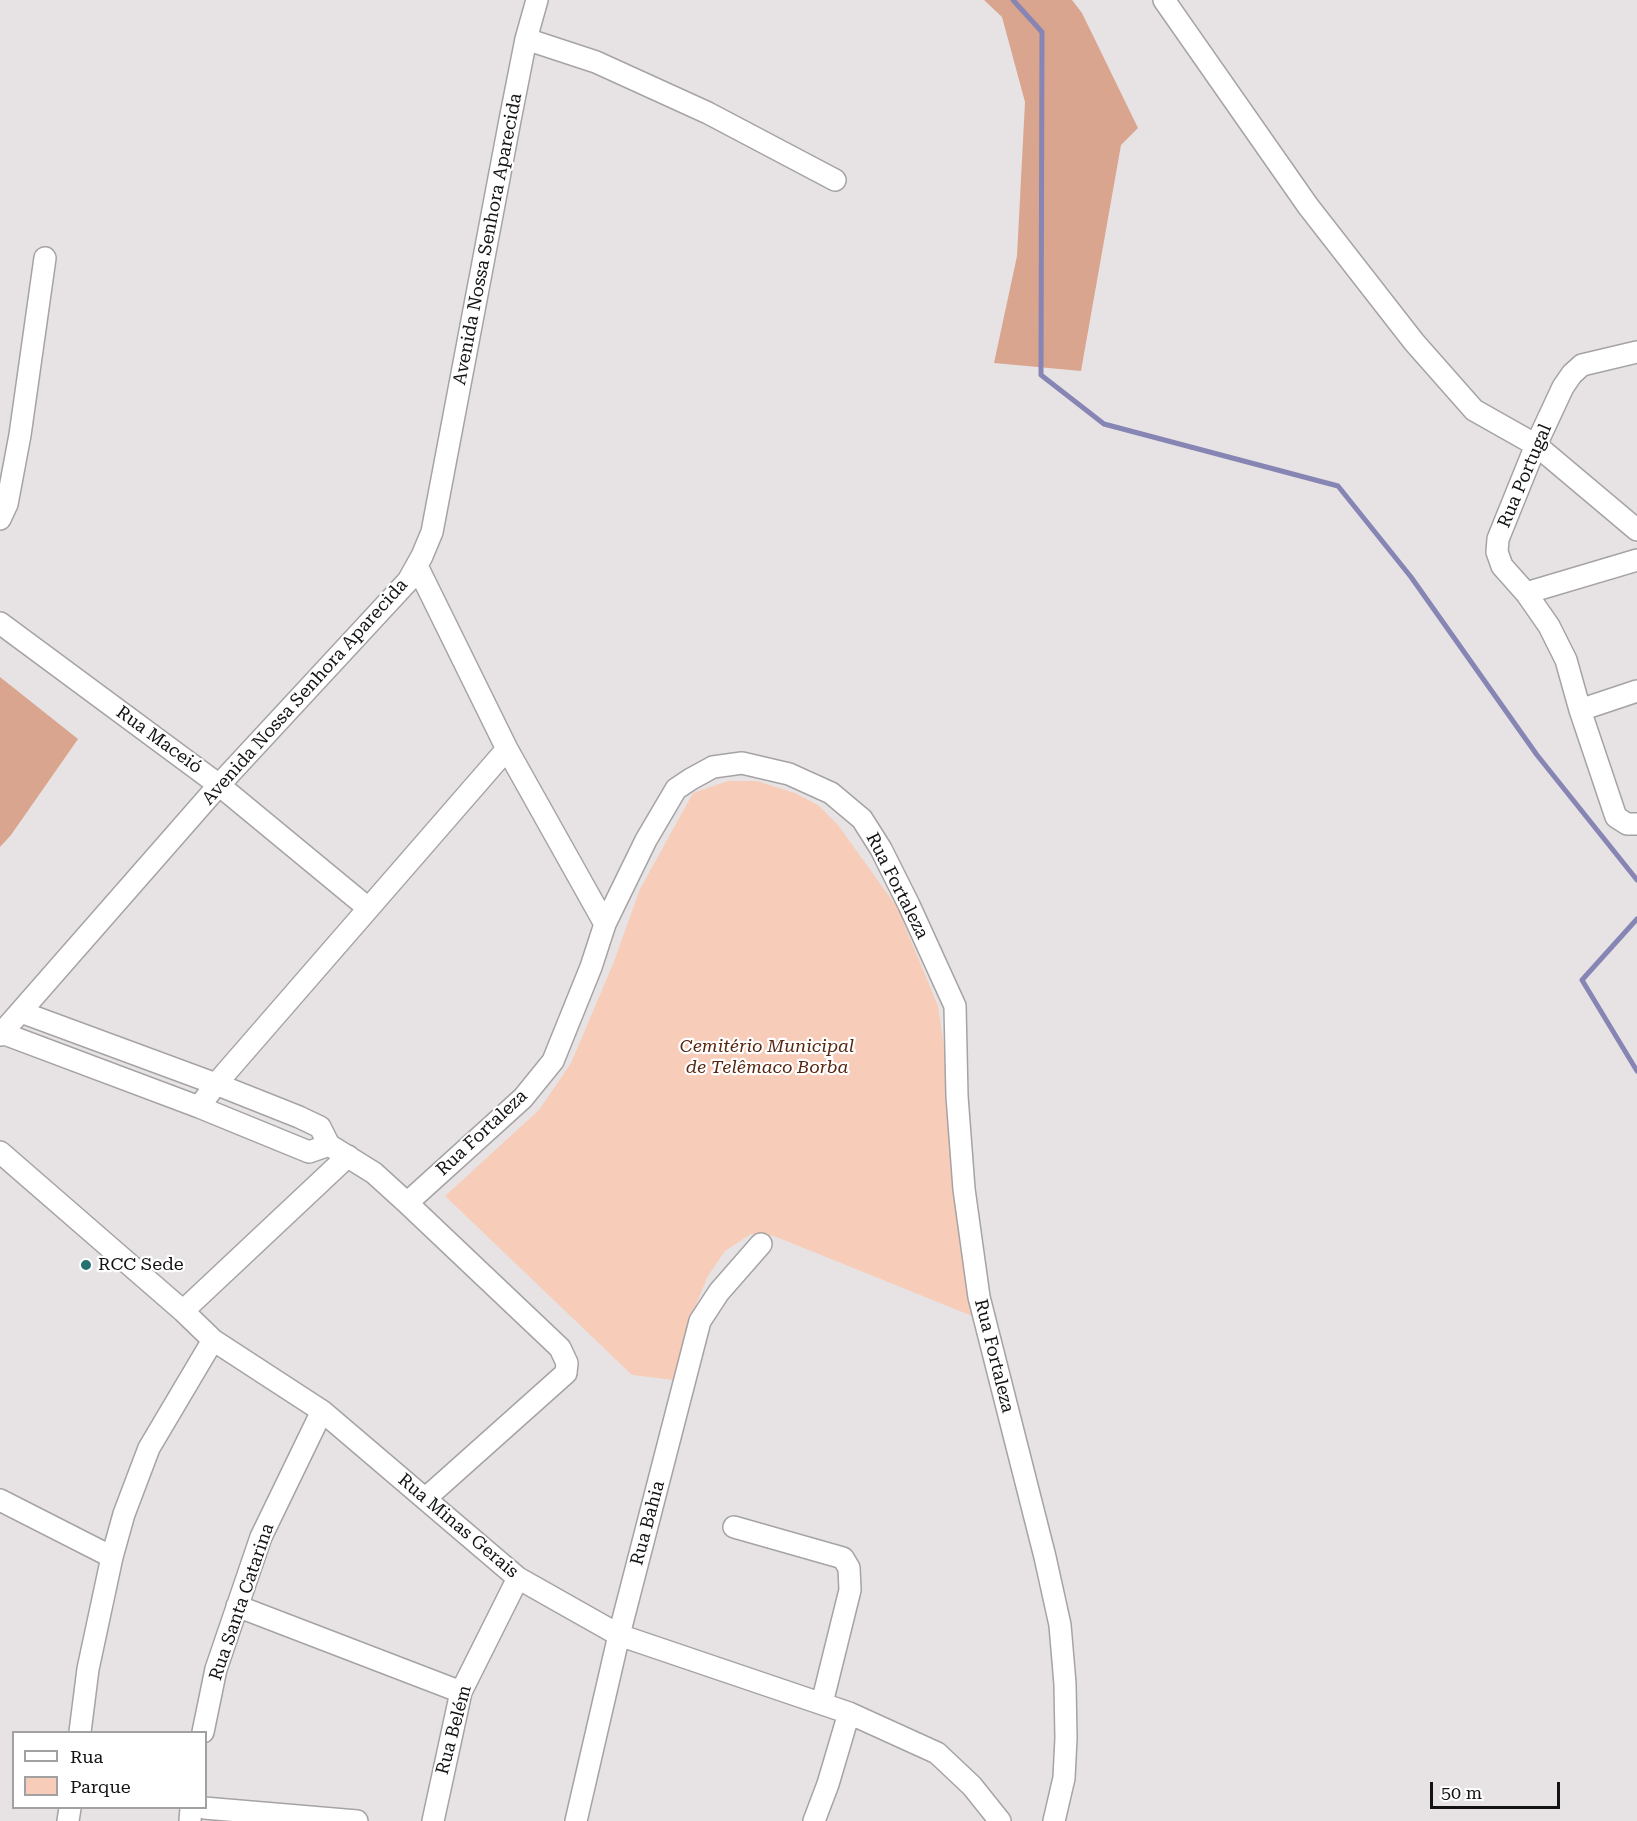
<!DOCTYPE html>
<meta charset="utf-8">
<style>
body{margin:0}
#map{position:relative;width:1637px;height:1821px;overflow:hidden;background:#e7e3e5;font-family:"Roboto Serif",serif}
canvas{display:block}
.legend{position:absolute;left:12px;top:1731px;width:195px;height:78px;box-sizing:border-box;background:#fff;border:2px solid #a1a1a1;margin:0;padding:8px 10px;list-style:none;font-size:18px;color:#141313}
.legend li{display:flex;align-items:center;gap:12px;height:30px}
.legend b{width:30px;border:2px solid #a1a1a1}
.scale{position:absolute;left:1430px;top:1782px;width:130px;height:27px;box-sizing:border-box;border:3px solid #141313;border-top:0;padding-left:8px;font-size:18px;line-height:21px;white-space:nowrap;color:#141313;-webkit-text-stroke:4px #fff;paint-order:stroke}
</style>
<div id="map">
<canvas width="1637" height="1821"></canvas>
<ul class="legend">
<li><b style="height:8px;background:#fff"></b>Rua</li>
<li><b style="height:16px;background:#f7cdba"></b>Parque</li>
</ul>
<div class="scale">50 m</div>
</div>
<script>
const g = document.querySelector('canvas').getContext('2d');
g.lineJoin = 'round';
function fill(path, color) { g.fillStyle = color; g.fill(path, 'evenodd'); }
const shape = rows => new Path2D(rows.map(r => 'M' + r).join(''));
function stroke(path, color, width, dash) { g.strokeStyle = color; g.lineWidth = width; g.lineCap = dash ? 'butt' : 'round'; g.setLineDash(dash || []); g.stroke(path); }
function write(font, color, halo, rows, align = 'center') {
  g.font = font + ' "Roboto Serif",serif'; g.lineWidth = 4.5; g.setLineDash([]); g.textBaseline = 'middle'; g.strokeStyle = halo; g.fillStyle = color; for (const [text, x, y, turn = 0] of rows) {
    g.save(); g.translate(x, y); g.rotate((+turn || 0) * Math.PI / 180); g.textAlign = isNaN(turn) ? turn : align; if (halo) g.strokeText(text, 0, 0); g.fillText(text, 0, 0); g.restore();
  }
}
fill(shape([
 [728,781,757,781,795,793,818,805,838,825,897,907,938,1006,952,1099,977,1318,774,1236,751,1234,725,1251,708,1276,692,1314,674,1380,632,1375,445,1196,539,1110,571,1063,613,964,640,889,693,793]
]), '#f7cdba');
fill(shape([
 [984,0,1072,0,1082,13,1138,128,1121,145,1081,371,994,363,1017,256,1025,102,1002,17],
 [0,677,78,739,11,835,0,847]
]), '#d9a58e');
stroke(shape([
 [1013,0,1042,32,1041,375,1104,424,1338,486,1411,577,1537,755,1637,880],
 [1637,919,1582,980,1637,1071]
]), '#8685b4', 5);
const minor = shape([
 [1164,0,1308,206,1414,342,1474,410,1536,445,1637,530],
 [526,39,596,62,708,113,835,180],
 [1637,352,1582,365,1572,374,1563,387,1536,445,1498,539,1497,552,1502,566,1526,593,1549,626,1566,660,1580,710,1616,817,1627,824,1637,824],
 [0,519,7,504,20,435,45,258],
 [417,566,507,749,605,924],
 [1526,593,1637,560],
 [0,623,219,785,368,908],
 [1580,710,1637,691],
 [21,1012,216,1084,299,1117,320,1127,329,1145,374,1173,407,1203,560,1348,567,1363,566,1373,426,1498],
 [2,1033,199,1107,309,1152,329,1145],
 [0,1035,219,785,408,581,422,556,432,532,510,120,526,39,537,0],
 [199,1107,216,1084,507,749],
 [0,1152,183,1311,213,1340,322,1411,518,1578,619,1635,849,1713,937,1753,972,1786,1000,1821],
 [407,1203,523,1098,553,1061,591,967,605,924,646,840,676,789,691,779,713,767,742,763,789,774,831,793,862,819,881,849,909,905,955,1006,957,1096,964,1189,979,1297,1045,1557,1060,1625,1065,1684,1066,1738,1064,1778,1054,1821],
 [183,1311,348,1156],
 [0,1500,112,1557],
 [734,1527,843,1558,849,1568,850,1590,822,1703],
 [237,1606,461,1692],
 [80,1732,88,1669,112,1557,124,1514,149,1448,213,1340],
 [203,1732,216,1669,261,1537,322,1411],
 [204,1808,357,1821],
 [68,1821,70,1808],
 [190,1821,191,1808],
 [433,1821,461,1692,518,1578],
 [576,1821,619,1635,700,1321,719,1292,761,1244],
 [814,1821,828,1784,849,1713]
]);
stroke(minor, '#a6a3a4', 24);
stroke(minor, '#fff', 21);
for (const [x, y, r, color] of [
 [86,1265,6,"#257070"]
]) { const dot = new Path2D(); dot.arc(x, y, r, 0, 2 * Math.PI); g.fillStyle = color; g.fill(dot); stroke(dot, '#fff', 2); }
write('18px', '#141313', '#fff', [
 ["Avenida Nossa Senhora Aparecida",488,239,-79],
 ["Rua Portugal",1525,476,-67],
 ["Avenida Nossa Senhora Aparecida",305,692,-48],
 ["Rua Maceió",159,740,36],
 ["Rua Fortaleza",897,886,63],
 ["Rua Fortaleza",482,1133,-43],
 ["Rua Fortaleza",994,1356,76],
 ["Rua Bahia",648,1523,-75],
 ["Rua Minas Gerais",458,1526,40],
 ["Rua Santa Catarina",242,1602,-71],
 ["Rua Belém",454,1730,-75]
]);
write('italic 18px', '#56260e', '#fff', [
 ["Cemitério Municipal",767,1047],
 ["de Telêmaco Borba",767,1068]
]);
write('18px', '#141313', '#fff', [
 ["RCC Sede",98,1265]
], 'left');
</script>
